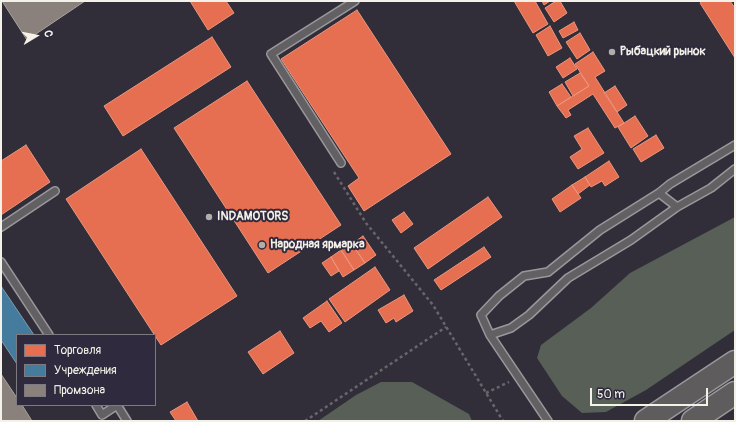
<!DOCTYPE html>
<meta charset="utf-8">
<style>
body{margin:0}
#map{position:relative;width:736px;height:422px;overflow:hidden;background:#312e39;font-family:Pangolin,sans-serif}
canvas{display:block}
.frame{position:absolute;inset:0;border:2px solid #f4f1e8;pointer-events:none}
.legend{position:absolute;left:16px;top:334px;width:140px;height:72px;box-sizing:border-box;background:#2f2a3d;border:1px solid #7e7a81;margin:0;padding:5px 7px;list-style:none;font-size:12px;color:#f4f1e8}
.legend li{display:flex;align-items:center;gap:8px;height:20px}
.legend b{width:20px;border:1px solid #7e7a81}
.north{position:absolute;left:16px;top:16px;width:40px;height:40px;-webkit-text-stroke:3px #2f2a3d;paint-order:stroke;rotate:80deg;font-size:11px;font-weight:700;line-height:16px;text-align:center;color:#f4f1e8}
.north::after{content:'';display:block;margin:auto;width:14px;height:18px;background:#f4f1e8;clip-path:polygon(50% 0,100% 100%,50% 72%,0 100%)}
.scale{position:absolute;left:590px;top:388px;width:118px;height:18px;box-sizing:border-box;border:2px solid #f4f1e8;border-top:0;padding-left:5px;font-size:12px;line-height:14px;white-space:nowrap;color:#f4f1e8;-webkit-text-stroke:3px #2f2a3d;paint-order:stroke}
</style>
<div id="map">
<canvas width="736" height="422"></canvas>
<div class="frame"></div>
<ul class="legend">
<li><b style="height:11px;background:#e76f51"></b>Торговля</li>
<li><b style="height:11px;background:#457b9d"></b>Учреждения</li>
<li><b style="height:11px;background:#8a817c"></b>Промзона</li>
</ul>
<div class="north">С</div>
<div class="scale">50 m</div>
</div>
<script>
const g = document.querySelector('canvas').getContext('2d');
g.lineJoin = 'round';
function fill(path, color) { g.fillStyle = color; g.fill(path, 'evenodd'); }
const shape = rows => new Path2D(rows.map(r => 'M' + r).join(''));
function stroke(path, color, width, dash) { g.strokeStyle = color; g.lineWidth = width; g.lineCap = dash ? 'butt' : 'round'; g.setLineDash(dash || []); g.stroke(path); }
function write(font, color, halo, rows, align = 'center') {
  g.font = font + ' Pangolin,sans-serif'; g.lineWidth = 4; g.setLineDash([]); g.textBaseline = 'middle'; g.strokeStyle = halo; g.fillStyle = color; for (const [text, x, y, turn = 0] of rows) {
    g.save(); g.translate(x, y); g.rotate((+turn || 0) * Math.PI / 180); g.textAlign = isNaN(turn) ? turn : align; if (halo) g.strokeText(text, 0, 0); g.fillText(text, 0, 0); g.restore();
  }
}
fill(shape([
 [735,217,735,330,646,390,606,412,582,413,562,396,537,358,541,345,591,308,630,273],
 [381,382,412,382,469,414,472,421,318,421,356,395]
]), '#575f56');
const shops = shape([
 [190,1,226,1,234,13,208,30,190,1],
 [514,1,535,1,548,24,533,33,514,1],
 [542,1,550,1,544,5,542,1],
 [556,1,560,1,567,13,554,22,545,8,556,1],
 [703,1,730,1,735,8,735,58,700,3,703,1],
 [357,10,451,154,364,211,348,186,359,178,281,59,357,10],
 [574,22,578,30,563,38,559,31,574,22],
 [550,26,562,48,548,56,536,35,550,26],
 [580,33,590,50,577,59,566,42,580,33],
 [212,37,231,67,123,136,104,106,212,37],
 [593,52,605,71,595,77,624,123,615,128,593,94,568,110,571,115,566,118,557,106,589,86,575,64,593,52],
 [570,58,577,69,563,78,556,67,570,58],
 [580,73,589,86,573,96,565,82,580,73],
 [247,81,341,225,268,273,174,128,247,81],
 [562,84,571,97,557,106,549,92,562,84],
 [615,86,627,105,617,112,604,93,615,86],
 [635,116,648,136,631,148,618,127,635,116],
 [588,128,604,153,578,169,570,157,582,149,574,136,588,128],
 [656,135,664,148,641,162,633,149,656,135],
 [26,145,50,182,1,215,1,161,26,145],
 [141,149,237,296,161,345,66,199,141,149],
 [609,161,619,177,605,186,602,181,591,187,585,177,609,161],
 [585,177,590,185,578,194,572,185,585,177],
 [572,185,581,198,560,212,552,199,572,185],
 [488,197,502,217,428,269,414,248,488,197],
 [404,212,413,224,401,233,392,220,404,212],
 [363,236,376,255,365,263,352,244,363,236],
 [352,244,365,263,354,270,341,250,352,244],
 [484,247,491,257,441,290,434,280,484,247],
 [341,250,354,270,343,277,331,257,341,250],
 [331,257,339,271,331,276,322,263,331,257],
 [375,267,390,290,345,322,329,299,375,267],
 [404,295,413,311,396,322,394,318,386,323,378,310,404,295],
 [327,301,342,323,329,332,321,321,310,328,303,318,327,301],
 [280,331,294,353,263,374,248,352,280,331],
 [187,402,198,421,176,421,170,412,187,402]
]);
fill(shops, '#e76f51');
stroke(shops, '#eb967e', 1);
const public = shape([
 [1,286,34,335,17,335,17,364,1,340,1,286]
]);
fill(public, '#457b9d');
stroke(public, '#7a9eb4', 1);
const industry = shape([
 [2,1,85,1,27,40,2,1],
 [1,374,17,398,17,405,22,405,32,421,1,421,1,374]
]);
fill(industry, '#8a817c');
stroke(industry, '#aaa39c', 1);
const service = shape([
 [735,145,670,184,659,193,600,230,548,272,524,276,499,296,481,315,490,335,511,328,529,315,568,278,631,240,677,207,711,188,735,169],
 [341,163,271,54,355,1],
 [659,193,677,207],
 [1,227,55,191],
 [1,262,49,335],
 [490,335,548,421],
 [96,405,102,415,117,405,127,421]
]);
const trunk = shape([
 [646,421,735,362],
 [693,421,735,393]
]);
stroke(service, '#9a989b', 10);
stroke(trunk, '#9a989b', 25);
stroke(shape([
 [334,172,366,223,433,305,503,421],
 [486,393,509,382],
 [305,421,446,327]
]), '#68666b', 2.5, [3, 3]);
stroke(service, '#626063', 7);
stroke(trunk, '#5f5c5e', 22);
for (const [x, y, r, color] of [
 [612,52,4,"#b0adab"],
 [209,217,4,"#b0adab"],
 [262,245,4,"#b0adab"]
]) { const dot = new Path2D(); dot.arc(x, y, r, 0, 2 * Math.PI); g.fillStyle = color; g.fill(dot); stroke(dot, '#2f2a3d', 1.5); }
write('bold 12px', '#f4f1e8', '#2f2a3d', [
 ["Рыбацкий рынок",620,52],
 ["INDAMOTORS",217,217],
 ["Народная ярмарка",270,245]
], 'left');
</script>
